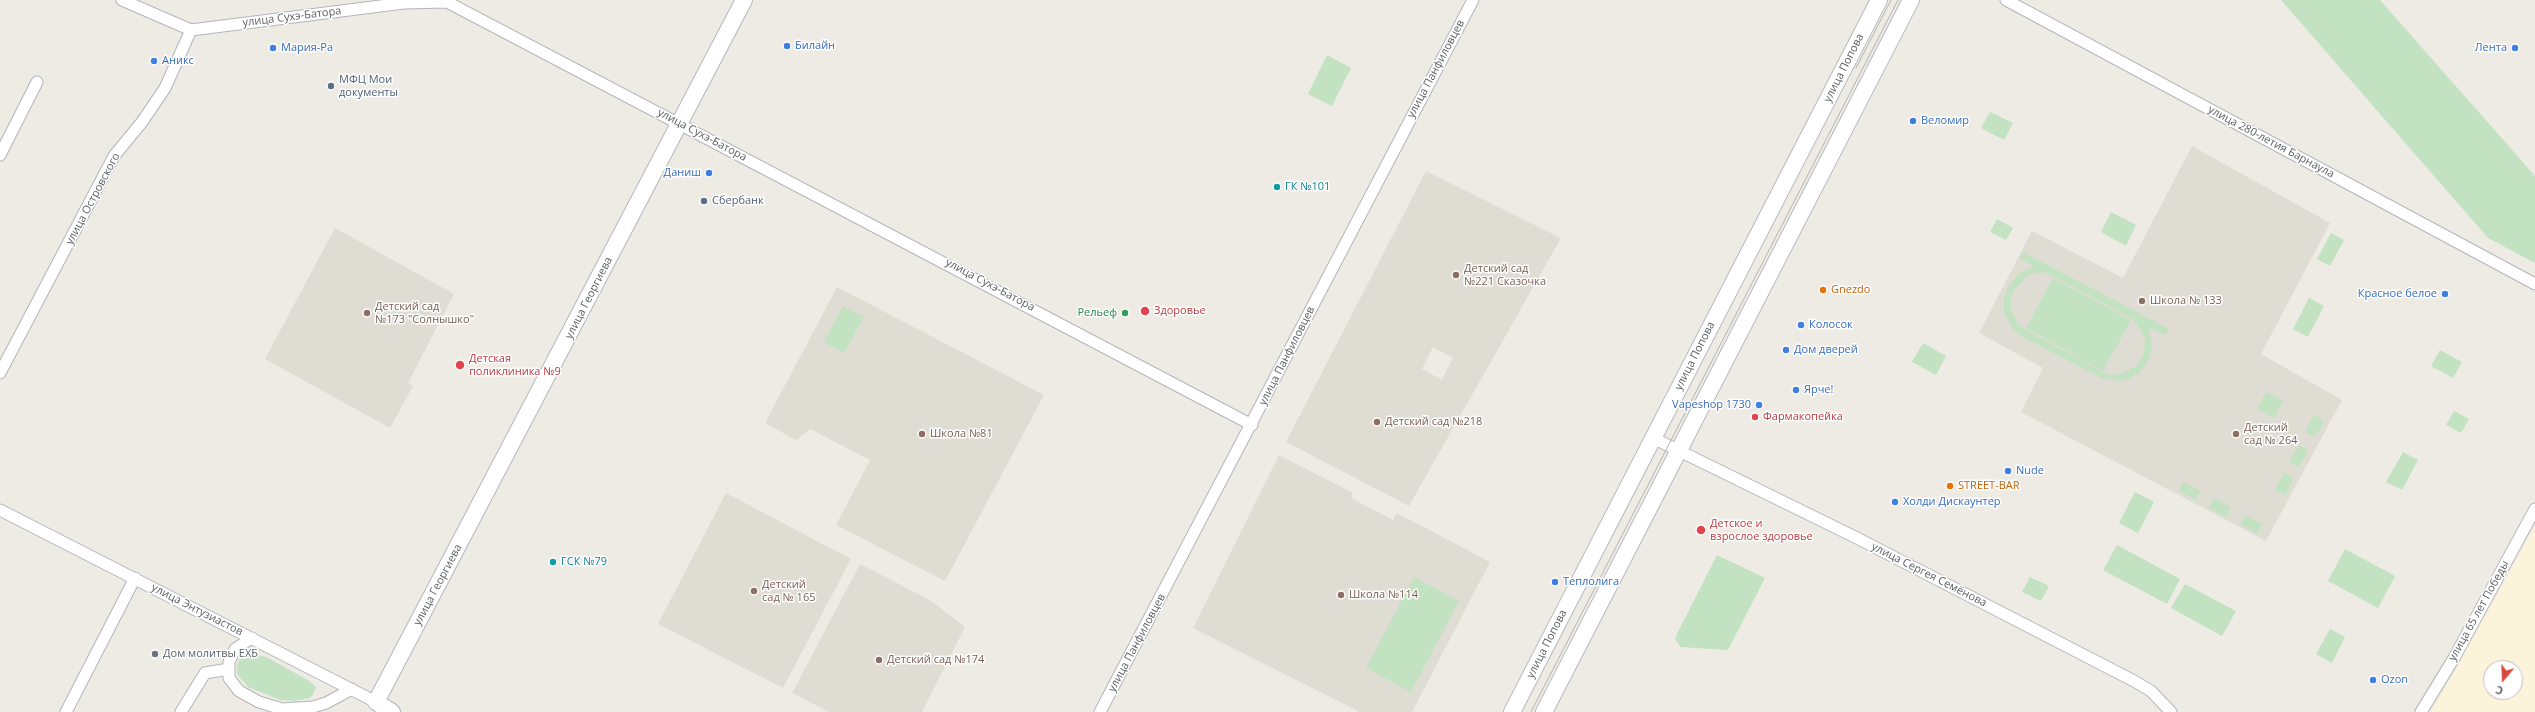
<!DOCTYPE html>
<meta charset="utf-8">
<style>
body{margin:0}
#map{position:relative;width:2535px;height:712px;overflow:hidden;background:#edebe3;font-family:"Open Sans",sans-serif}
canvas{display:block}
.north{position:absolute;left:2483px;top:660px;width:40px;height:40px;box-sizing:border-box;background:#fff;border:1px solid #bdbfc1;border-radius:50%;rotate:199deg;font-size:11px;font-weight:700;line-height:16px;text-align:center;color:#5b5f63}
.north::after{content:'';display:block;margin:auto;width:14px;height:18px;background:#da493c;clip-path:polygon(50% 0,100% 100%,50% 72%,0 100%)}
</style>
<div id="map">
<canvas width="2535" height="712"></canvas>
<div class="north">С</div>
</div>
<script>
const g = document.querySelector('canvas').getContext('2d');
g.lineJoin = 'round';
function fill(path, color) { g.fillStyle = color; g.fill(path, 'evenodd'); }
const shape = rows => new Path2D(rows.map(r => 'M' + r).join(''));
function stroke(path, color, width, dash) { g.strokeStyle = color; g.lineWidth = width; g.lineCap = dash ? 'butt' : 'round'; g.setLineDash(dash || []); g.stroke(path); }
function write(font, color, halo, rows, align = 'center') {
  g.font = font + ' "Open Sans",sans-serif'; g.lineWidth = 3; g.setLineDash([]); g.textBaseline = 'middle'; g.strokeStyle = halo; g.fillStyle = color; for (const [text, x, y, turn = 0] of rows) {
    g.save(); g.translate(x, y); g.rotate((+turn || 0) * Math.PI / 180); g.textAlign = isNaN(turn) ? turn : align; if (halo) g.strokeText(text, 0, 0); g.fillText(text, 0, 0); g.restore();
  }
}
fill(shape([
 [2535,526,2535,712,2431,712,2460,662],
 [2491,668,2515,668,2515,692,2491,692]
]), '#fbf3da');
fill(shape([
 [2192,146,2330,223,2261,354,2342,400,2266,541,2021,412,2043,368,1979,333,2032,231,2123,278],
 [1426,171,1561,238,1409,506,1286,442],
 [1433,347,1453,358,1442,380,1422,369],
 [335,228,454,294,408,383,413,386,390,428,265,359],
 [837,287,1044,395,945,581,836,525,870,460,810,429,796,440,765,423],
 [1279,455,1353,493,1351,498,1393,520,1397,513,1490,562,1412,712,1360,712,1193,628],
 [726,493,851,559,783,688,658,624],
 [860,564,930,600,965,627,922,712,829,712,792,693]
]), '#dfdcd4');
fill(shape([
 [2281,0,2380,0,2535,176,2535,263,2488,238],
 [1327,55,1351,68,1332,106,1308,94],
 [1990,112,2013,123,2004,140,1981,128],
 [2111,212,2136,225,2126,246,2101,232],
 [1997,219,2013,228,2006,240,1990,232],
 [2331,233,2344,240,2330,266,2317,259],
 [2023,252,2169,329,2165,335,2149,328,2152,349,2148,361,2140,372,2128,379,2120,381,2101,378,2019,335,2012,328,2004,313,2004,297,2007,289,2017,275,2034,266,2020,258],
 [2042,272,2049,274,2134,320,2145,338,2144,354,2136,366,2124,373,2111,375,2103,372,2029,332,2017,323,2011,309,2011,296,2014,290,2028,275],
 [2053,278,2131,320,2103,371,2026,328],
 [2309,298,2324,306,2308,337,2293,329],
 [843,306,864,317,844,353,824,342],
 [1923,343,1946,356,1936,375,1912,362],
 [2440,350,2462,362,2453,378,2431,366],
 [2266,392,2283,401,2274,418,2257,409],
 [2454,411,2469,419,2461,433,2446,425],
 [2314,415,2324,421,2315,437,2305,432],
 [2299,445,2308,450,2299,467,2289,462],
 [2403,452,2418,460,2402,490,2386,482],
 [2284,473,2294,478,2285,495,2275,490],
 [2183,482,2200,491,2196,500,2179,491],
 [2135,492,2154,502,2138,533,2119,523],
 [2214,498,2231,507,2226,517,2209,508],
 [2245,515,2262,524,2257,533,2240,524],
 [2117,545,2180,579,2167,604,2103,570],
 [2345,549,2395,576,2378,608,2328,581],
 [1717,555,1765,578,1728,650,1680,647,1675,638],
 [1414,577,1459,601,1411,692,1366,668],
 [2030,577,2049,586,2041,601,2022,592],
 [2185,584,2236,611,2222,636,2171,608],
 [2330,629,2345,637,2332,663,2316,654],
 [247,653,266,657,308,680,316,687,313,694,310,698,295,701,280,700,248,687,237,674,237,665,241,656]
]), '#c2e2c2');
const street = shape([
 [122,0,191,30,404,3,447,2,1252,425],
 [2006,0,2535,284],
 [0,155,37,82],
 [0,373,114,156,142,122,165,88,191,30],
 [1653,438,1855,537,2134,681,2151,691,2171,712],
 [0,510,376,702],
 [252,638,235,649,229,662,229,678,239,691,259,702,282,709,313,707,326,703,352,689],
 [66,712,135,578],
 [181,712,205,673,229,669],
 [1100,712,1473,0],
 [2421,712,2454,658,2535,509]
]);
const secondary = shape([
 [392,712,376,702,744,0],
 [1512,712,1879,0],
 [1544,712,1911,0]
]);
stroke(street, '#b4b5b9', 13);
stroke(secondary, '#b5b7bc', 18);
stroke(street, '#fff', 11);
stroke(secondary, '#fff', 16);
stroke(shape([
 [1856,68,1891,0],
 [1531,712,1898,0]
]), '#b3b4b4', 1);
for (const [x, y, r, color] of [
 [787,46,4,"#3f7fe0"],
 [273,48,4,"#3f7fe0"],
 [2515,48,4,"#3f7fe0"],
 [154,61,4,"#3f7fe0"],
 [331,86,4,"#5c6f8a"],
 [1913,121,4,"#3f7fe0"],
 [709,173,4,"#3f7fe0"],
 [1277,187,4,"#0f9aa8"],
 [704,201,4,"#5c6f8a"],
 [1456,275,4,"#8d6e63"],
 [1823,290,4,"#e8710a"],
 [2445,294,4,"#3f7fe0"],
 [2142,301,4,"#8d6e63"],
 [1145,311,5,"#e0444e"],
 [367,313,4,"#8d6e63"],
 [1125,313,4,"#2e9e5b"],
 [1801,325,4,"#3f7fe0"],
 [1786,350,4,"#3f7fe0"],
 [460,365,5,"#e0444e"],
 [1796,390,4,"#3f7fe0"],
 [1759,405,4,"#3f7fe0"],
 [1755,417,4,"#e0444e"],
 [1377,422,4,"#8d6e63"],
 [922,434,4,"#8d6e63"],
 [2236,434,4,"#8d6e63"],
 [2008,471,4,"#3f7fe0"],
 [1950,486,4,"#e8710a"],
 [1895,502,4,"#3f7fe0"],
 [1701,530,5,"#e0444e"],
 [553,562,4,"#0f9aa8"],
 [1555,582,4,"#3f7fe0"],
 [754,591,4,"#8d6e63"],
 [1341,595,4,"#8d6e63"],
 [155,654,4,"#6b7280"],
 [879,660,4,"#8d6e63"],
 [2373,680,4,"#3f7fe0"]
]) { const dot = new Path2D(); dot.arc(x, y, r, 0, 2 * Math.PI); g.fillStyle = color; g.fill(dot); stroke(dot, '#fff', 1.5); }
write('11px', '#5b5f63', '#fff', [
 ["улица Сухэ-Батора",292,17,-7],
 ["улица Попова",1844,68,-63],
 ["улица Панфиловцев",1436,69,-62],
 ["улица Сухэ-Батора",702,135,28],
 ["улица 280-летия Барнаула",2271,142,28],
 ["улица Островского",93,199,-62],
 ["улица Сухэ-Батора",990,285,28],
 ["улица Георгиева",589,298,-63],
 ["улица Панфиловцев",1287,356,-63],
 ["улица Попова",1695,356,-63],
 ["улица Сергея Семёнова",1929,575,27],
 ["улица Георгиева",438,585,-62],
 ["улица Энтузиастов",197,610,27],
 ["улица 65 лет Победы",2479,611,-61],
 ["улица Панфиловцев",1137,643,-62],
 ["улица Попова",1547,644,-63]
]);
write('11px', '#366cbe', '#fff', [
 ["Билайн",795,46],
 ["Мария-Ра",281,48],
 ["Лента",2507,48,"right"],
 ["Аникс",162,61],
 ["Веломир",1921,121],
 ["Даниш",701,173,"right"],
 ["Красное белое",2437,294,"right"],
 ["Колосок",1809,325],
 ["Дом дверей",1794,350],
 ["Ярче!",1804,390],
 ["Vapeshop 1730",1751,405,"right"],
 ["Nude",2016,471],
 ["Холди Дискаунтер",1903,502],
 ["Теплолига",1563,582],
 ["Ozon",2381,680]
], 'left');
write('11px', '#4e5e75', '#fff', [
 ["МФЦ Мои",339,80],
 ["документы",339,93],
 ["Сбербанк",712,201]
], 'left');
write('11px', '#0d838f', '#fff', [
 ["ГК №101",1285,187],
 ["ГСК №79",561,562]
], 'left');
write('11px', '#785e54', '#fff', [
 ["Детский сад",1464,269],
 ["№221 Сказочка",1464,282],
 ["Школа № 133",2150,301],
 ["Детский сад",375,307],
 ["№173 \"Солнышко\"",375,320],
 ["Детский сад №218",1385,422],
 ["Детский",2244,428],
 ["сад № 264",2244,441],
 ["Школа №81",930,434],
 ["Детский",762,585],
 ["сад № 165",762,598],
 ["Школа №114",1349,595],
 ["Детский сад №174",887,660]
], 'left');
write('11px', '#c56008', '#fff', [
 ["Gnezdo",1831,290],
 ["STREET-BAR",1958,486]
], 'left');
write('11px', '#be3a42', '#fff', [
 ["Здоровье",1154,311],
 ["Детская",469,359],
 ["поликлиника №9",469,372],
 ["Фармакопейка",1763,417],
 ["Детское и",1710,524],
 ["взрослое здоровье",1710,537]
], 'left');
write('11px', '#27864d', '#fff', [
 ["Рельеф",1117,313]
], 'right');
write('11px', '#5b616d', '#fff', [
 ["Дом молитвы ЕХБ",163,654]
], 'left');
</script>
